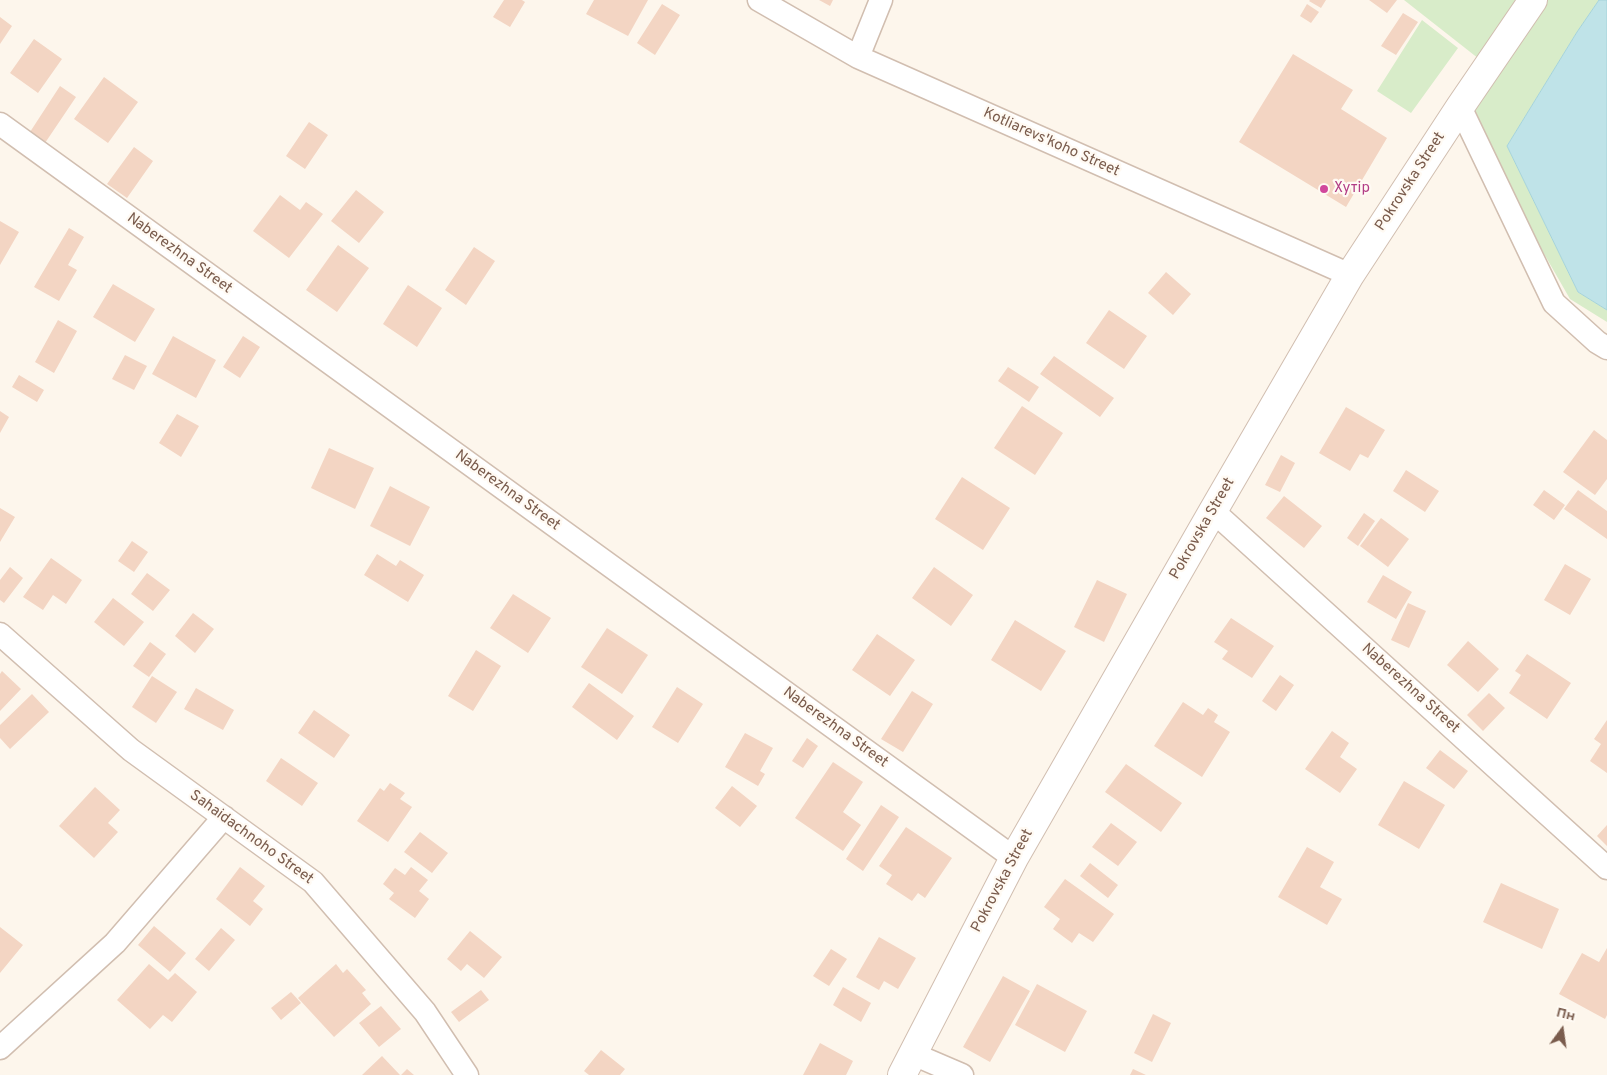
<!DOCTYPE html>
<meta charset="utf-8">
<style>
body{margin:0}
#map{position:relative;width:1607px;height:1075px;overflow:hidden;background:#fdf6ec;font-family:Overpass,sans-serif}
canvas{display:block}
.north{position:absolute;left:1537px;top:1005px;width:50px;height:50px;-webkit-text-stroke:4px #fffaf3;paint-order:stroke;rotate:14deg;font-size:14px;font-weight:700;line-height:20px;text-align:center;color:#7a5c4d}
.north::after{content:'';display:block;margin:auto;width:18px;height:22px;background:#7a5c4d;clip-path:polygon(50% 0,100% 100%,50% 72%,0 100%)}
</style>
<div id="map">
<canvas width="1607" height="1075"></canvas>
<div class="north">Пн</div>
</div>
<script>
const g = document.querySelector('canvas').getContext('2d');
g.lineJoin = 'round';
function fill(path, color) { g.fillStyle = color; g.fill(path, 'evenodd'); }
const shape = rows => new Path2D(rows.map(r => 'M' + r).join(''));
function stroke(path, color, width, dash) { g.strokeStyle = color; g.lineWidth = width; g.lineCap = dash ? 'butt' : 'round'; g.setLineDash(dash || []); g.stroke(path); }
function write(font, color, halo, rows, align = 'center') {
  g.font = font + ' Overpass,sans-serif'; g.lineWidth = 4.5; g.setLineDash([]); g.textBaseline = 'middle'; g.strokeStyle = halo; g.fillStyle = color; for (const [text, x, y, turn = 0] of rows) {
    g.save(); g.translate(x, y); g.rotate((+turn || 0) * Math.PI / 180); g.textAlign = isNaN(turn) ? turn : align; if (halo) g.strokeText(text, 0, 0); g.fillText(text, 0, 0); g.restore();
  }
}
fill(shape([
 [1404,0,1599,0,1577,32,1507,146,1578,292,1607,310,1607,322,1570,299,1460,107,1488,66],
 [1422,20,1458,48,1411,113,1377,91]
]), '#d8ecc9');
const water = shape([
 [1599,0,1607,0,1607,310,1578,292,1507,146,1577,32,1599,0]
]);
fill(water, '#bfe3e8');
stroke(water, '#a5d3da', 1);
fill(shape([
 [504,0,522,0,525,2,510,27,493,17],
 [594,0,648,0,628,36,586,14],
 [819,0,833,0,830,6],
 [1310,0,1326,0,1321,8,1309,1],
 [1369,0,1397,0,1387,13],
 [662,4,680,15,655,55,637,43],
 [1307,4,1319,12,1311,23,1300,16],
 [1403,13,1418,22,1396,55,1381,46],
 [0,17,12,26,0,44],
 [34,39,62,59,38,93,10,73],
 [1293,54,1353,90,1341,109,1387,138,1346,207,1239,142],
 [104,77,138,102,108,143,74,119],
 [60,86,76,97,45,143,30,132],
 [309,122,328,135,305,169,286,156],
 [134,147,153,161,127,198,107,184],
 [356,190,384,212,359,243,331,221],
 [280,195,300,210,306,202,323,214,289,258,253,231],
 [0,221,19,232,0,265],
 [69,228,84,237,68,265,77,270,59,301,34,287],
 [338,245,369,268,337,312,306,290],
 [474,247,495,261,466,305,445,290],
 [1166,272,1191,294,1173,315,1148,293],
 [113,284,155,309,135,342,93,317],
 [408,285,442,308,417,347,383,324],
 [1109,310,1147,336,1124,369,1086,343],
 [58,320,77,331,54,373,35,362],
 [173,336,216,360,196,398,152,374],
 [243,336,260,347,240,378,223,367],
 [125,355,147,366,134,390,112,379],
 [1054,356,1114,398,1100,417,1040,374],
 [1008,367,1039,387,1029,402,998,381],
 [19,375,44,390,37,402,12,387],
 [1022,406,1063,433,1035,475,994,448],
 [1346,407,1385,430,1368,458,1360,454,1350,471,1319,453],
 [0,411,9,417,0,433],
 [177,414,199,426,181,457,159,443],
 [1594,430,1607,440,1607,479,1595,495,1563,472],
 [329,448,374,468,355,509,311,488],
 [1281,455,1295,463,1280,492,1265,485],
 [1406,470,1439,491,1425,512,1393,491],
 [962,477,1010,508,983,550,935,519],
 [390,486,430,507,410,546,370,526],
 [1544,490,1565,505,1554,520,1533,505],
 [1578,490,1607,511,1607,539,1564,509],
 [1284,496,1322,526,1304,548,1266,518],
 [0,508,15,517,0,542],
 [1364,513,1375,521,1358,546,1347,538],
 [1381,518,1409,539,1388,567,1360,546],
 [132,541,148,552,134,572,118,561],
 [377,554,396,566,400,560,424,575,408,602,364,575],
 [51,558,82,580,66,604,53,595,43,610,23,597],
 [1565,564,1591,579,1570,615,1544,600],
 [10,567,23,578,4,603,0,600,0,580],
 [934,567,973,595,951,626,912,598],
 [147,573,170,590,153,611,131,594],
 [1383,575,1412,592,1396,619,1367,602],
 [1097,580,1127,594,1104,642,1074,627],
 [513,594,551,618,528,653,490,628],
 [113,598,144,622,124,646,94,622],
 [1408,603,1426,611,1409,648,1391,640],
 [193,613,214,629,195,653,175,636],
 [1231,618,1274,646,1252,678,1222,659,1228,651,1214,642],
 [1015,620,1066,651,1041,691,991,660],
 [607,628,648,655,622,694,581,667],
 [877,634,915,660,890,696,852,670],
 [1468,641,1499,669,1478,692,1447,665],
 [150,642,166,654,149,677,133,666],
 [476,650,501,666,473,711,448,696],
 [1527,654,1571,683,1547,719,1509,693,1521,675,1515,671],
 [2,671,21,689,0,711,0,674],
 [1280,675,1294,685,1276,711,1262,701],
 [152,676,177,692,156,723,132,707],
 [589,683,634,716,617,740,572,707],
 [677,687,703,704,678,743,652,727],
 [196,688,234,710,223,730,184,709],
 [912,691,933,704,903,752,881,739],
 [1489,693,1505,708,1483,731,1467,715],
 [32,694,49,712,10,749,0,738,0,725],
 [1183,702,1203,715,1208,708,1218,715,1214,722,1230,732,1202,777,1154,746],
 [314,710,350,735,334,758,298,733],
 [1607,720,1607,773,1590,761,1601,744,1594,739],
 [1332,731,1349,743,1340,757,1357,769,1340,793,1305,769],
 [745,733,773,748,760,771,765,774,758,786,725,767],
 [807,738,818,746,803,768,792,761],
 [1440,750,1468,771,1454,789,1426,768],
 [281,758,318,783,302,806,266,781],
 [833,762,863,782,843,812,861,825,843,851,795,818],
 [1126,764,1182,803,1161,832,1105,792],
 [1404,781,1445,805,1419,849,1378,825],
 [390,783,405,793,400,799,412,807,388,842,357,821,380,788,384,791],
 [732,786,757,806,740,827,715,808],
 [95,787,120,810,108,823,118,832,94,858,59,826],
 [881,805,899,817,863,871,846,859],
 [1111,823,1137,842,1118,866,1092,847],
 [1607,825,1607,846,1597,836],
 [906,827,952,858,925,898,918,893,912,901,886,884,892,875,879,866],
 [420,832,448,853,432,873,404,852],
 [1307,847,1334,862,1320,887,1342,899,1327,925,1278,897],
 [1090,863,1118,885,1108,898,1080,876],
 [240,867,265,886,253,901,263,909,250,926,216,899],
 [411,867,428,880,419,891,429,899,415,918,389,899,394,893,383,884,395,868,405,875],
 [1065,879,1114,914,1093,942,1079,933,1072,943,1053,929,1060,919,1044,907],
 [1501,883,1559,909,1542,949,1483,922],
 [154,926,186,953,170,972,138,945],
 [0,927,23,945,0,973],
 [221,928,235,940,209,971,195,959],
 [470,931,502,957,484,978,467,964,461,971,447,959],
 [879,937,916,958,898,989,884,981,879,990,856,977],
 [1607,948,1607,1015,1605,1019,1559,994,1582,953,1599,962],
 [831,949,847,959,829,986,813,976],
 [149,964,168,980,175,973,197,992,172,1022,163,1015,150,1029,117,1000],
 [336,964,343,973,347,969,366,990,362,993,371,1004,334,1037,298,998],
 [1003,976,1030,991,990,1062,963,1047],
 [1037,984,1087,1011,1065,1052,1015,1025],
 [843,987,871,1003,861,1022,833,1005],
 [481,990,489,1000,459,1022,451,1012],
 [291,992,301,1003,281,1020,271,1008],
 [381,1006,401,1029,379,1047,359,1023],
 [1153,1014,1171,1023,1152,1062,1134,1053],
 [820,1043,853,1061,846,1075,803,1075],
 [601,1050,625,1069,620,1075,589,1075,584,1071],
 [382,1056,400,1075,362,1075],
 [407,1069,414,1075,401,1075],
 [1133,1069,1146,1075,1130,1075]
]), '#f3d5c3');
const minor = shape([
 [759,0,858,57,1350,275],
 [858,57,881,0],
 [1460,107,1554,303,1597,342,1607,348],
 [0,124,1014,858],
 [1213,511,1607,868],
 [0,634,131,750,313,882,425,1012,467,1075],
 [0,1048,115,943,224,817],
 [913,1054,962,1075]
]);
const tertiary = shape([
 [902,1075,1014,858,1213,511,1350,275,1460,107,1533,0]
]);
stroke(minor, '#d1beb0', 25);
stroke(tertiary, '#d1beb0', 30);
stroke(minor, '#fff', 22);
stroke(tertiary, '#fff', 28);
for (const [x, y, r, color] of [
 [1324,189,5,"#d1479c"]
]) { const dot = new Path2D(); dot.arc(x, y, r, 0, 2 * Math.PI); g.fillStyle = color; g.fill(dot); stroke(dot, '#fffaf3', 2); }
write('15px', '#7a5c4d', '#fffaf3', [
 ["Kotliarevs'koho Street",1051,143,24],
 ["Pokrovska Street",1411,182,-57],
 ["Naberezhna Street",179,254,36],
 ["Naberezhna Street",507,491,36],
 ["Pokrovska Street",1203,529,-60],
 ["Naberezhna Street",1410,689,42],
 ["Naberezhna Street",835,728,36],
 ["Sahaidachnoho Street",251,838,36],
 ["Pokrovska Street",1003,881,-62]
]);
write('15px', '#b23c85', '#fffaf3', [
 ["Хутір",1334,189]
], 'left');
</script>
